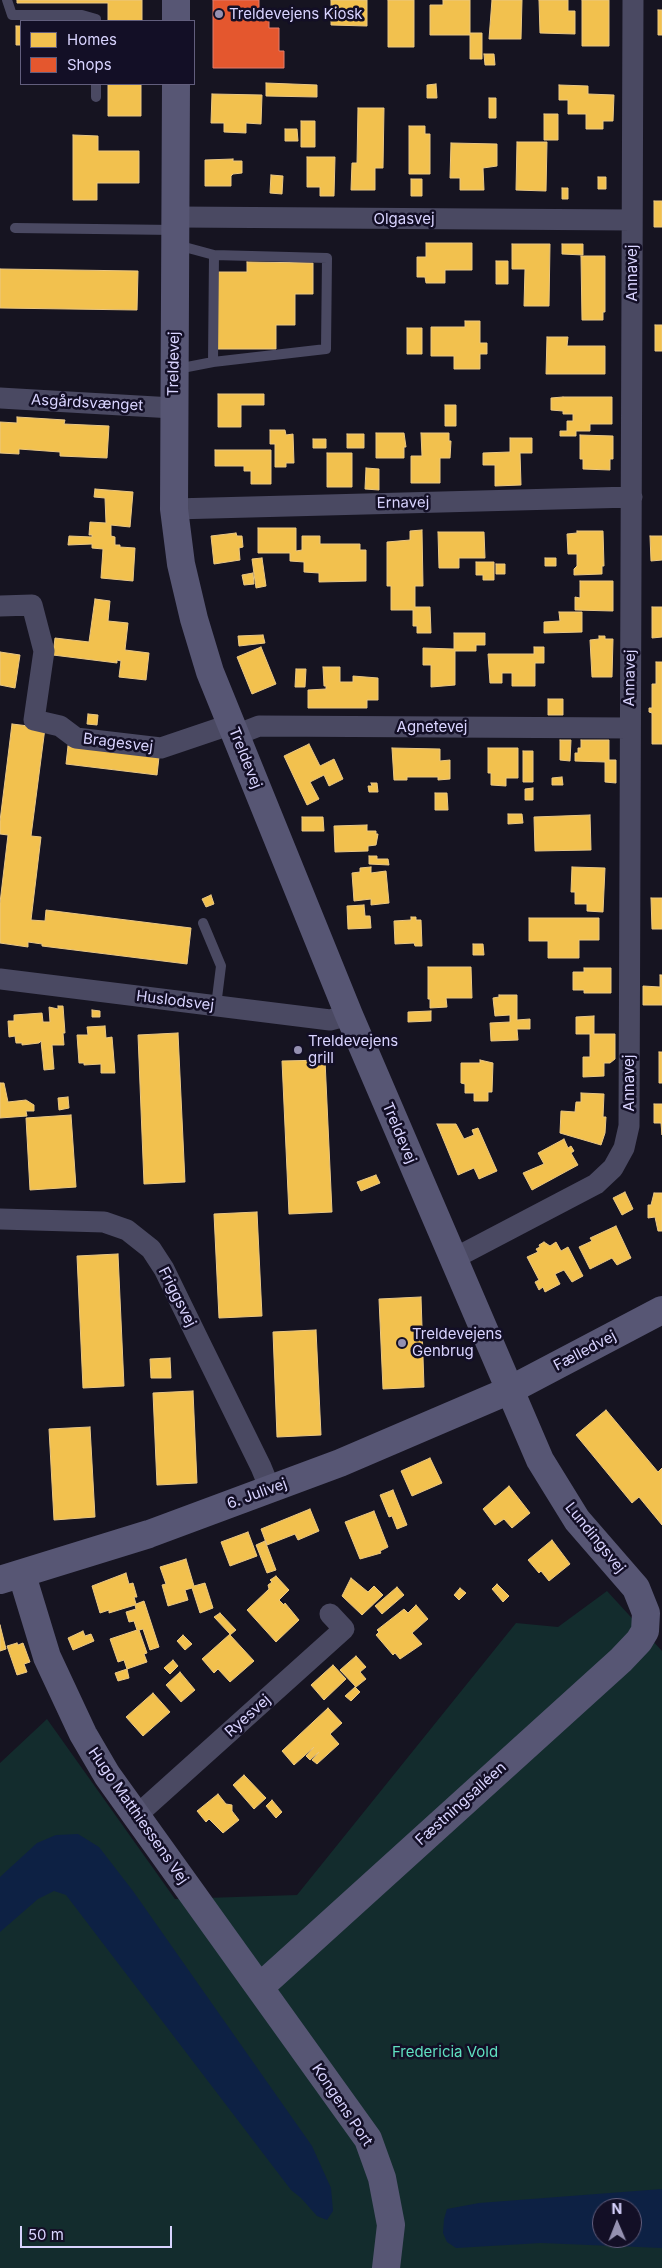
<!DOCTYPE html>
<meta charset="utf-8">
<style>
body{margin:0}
#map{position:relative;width:662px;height:2268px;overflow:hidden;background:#161421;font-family:Inter,sans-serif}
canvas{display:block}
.legend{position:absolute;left:20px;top:20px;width:175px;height:65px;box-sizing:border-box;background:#130f26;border:1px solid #625e7d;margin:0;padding:6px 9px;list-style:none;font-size:15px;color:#d9d4ff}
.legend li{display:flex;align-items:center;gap:10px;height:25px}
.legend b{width:25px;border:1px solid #625e7d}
.north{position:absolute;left:592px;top:2198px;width:50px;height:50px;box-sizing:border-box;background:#130f26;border:1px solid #625e7d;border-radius:50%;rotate:359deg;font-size:14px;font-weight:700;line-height:20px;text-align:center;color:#d9d4ff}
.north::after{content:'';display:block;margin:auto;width:18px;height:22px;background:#9591b1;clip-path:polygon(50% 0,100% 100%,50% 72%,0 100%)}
.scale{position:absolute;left:20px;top:2226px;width:152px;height:22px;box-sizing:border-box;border:2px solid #d9d4ff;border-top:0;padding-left:6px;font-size:15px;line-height:18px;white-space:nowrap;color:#d9d4ff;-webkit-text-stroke:4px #130f26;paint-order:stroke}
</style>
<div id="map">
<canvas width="662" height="2268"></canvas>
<ul class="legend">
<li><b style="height:14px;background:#f2c14e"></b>Homes</li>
<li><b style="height:14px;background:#e4572e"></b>Shops</li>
</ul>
<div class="north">N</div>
<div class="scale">50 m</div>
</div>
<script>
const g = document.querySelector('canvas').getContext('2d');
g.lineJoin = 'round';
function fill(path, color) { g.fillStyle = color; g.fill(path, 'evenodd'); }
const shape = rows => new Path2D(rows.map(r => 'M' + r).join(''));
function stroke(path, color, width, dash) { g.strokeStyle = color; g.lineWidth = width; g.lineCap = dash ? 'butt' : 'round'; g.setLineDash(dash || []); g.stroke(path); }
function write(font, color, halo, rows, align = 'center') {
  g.font = font + ' Inter,sans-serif'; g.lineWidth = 5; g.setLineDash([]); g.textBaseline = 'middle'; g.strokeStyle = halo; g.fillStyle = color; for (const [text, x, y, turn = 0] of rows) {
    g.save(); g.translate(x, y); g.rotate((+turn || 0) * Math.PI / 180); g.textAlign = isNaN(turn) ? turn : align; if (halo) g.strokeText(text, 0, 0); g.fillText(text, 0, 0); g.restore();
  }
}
fill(shape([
 [607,1591,662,1651,662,2268,0,2268,0,1763,47,1719,175,1899,297,1895,516,1623,558,1627],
 [602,2208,632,2208,632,2238,602,2238]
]), '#132c2d');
fill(shape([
 [78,1834,99,1847,133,1891,312,2146,331,2188,333,2211,327,2220,317,2216,301,2198,291,2190,66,1895,54,1891,38,1899,0,1932,0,1877,37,1843,56,1835],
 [662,2189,662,2248,541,2243,456,2248,447,2242,443,2233,444,2219,447,2209,479,2203],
 [602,2208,632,2208,632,2238,602,2238]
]), '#0d2144');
const homes = shape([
 [17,0,142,0,142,21,108,21,108,3,17,3,17,0],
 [331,0,367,0,367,26,331,25,331,0],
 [388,0,414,0,414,47,388,47,388,0],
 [443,0,470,0,470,33,482,33,482,59,470,59,470,35,430,35,430,5,443,5,443,0],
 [492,0,522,0,521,39,489,39,492,0],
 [539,0,568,0,568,11,575,11,575,34,540,33,539,0],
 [582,0,609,0,609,46,582,46,582,0],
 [658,10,662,10,662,35,658,35,658,10],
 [16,26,21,26,21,45,16,45,16,26],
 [484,54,494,54,495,65,485,65,484,54],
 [266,83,317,85,317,97,266,96,266,83],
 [108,84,141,84,141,116,108,116,108,84],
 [436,84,437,98,427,98,427,85,436,84],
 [559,85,588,86,588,94,614,95,613,121,603,121,603,129,586,129,586,114,568,114,568,100,559,100,559,85],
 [212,94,262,95,261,124,246,123,246,133,224,132,224,123,211,123,212,94],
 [489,98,496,98,496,118,489,118,489,98],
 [358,108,384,108,383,168,375,168,375,190,351,190,352,163,357,163,358,108],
 [544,114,558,114,558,140,544,140,544,114],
 [301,121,315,121,315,147,301,147,301,121],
 [409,126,425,126,425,134,430,134,430,174,409,174,409,126],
 [285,129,297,129,298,141,285,141,285,129],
 [73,135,98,136,98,151,139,151,139,183,97,183,97,200,73,200,73,135],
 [517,142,547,142,546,191,516,190,517,142],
 [451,143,497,144,497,166,483,168,484,190,460,190,460,178,450,178,451,143],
 [307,157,335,157,334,196,320,196,320,187,307,187,307,157],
 [233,159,233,161,242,161,242,173,233,174,231,176,231,186,205,186,205,160,233,159],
 [271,175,283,176,282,194,270,193,271,175],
 [598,177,606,177,606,189,598,189,598,177],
 [411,179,422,179,422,196,411,196,411,179],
 [562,188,568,188,568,199,562,199,562,188],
 [654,201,662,201,662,227,654,227,654,201],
 [426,243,472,243,472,270,445,270,445,283,426,283,425,277,417,277,417,257,426,257,426,243],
 [512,244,550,244,549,306,524,306,525,269,512,269,512,244],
 [562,244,583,244,583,255,562,254,562,244],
 [581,256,605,256,605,312,603,312,603,320,582,320,581,256],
 [496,261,508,261,508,284,496,284,496,261],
 [247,262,313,263,313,294,295,294,295,325,276,325,276,349,214,349,215,272,247,272,247,262],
 [0,269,138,271,137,310,0,308,0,269],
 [465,321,480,321,480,343,487,343,487,354,480,354,480,369,454,369,454,356,431,356,431,327,465,327,465,321],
 [655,325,662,325,662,351,655,351,655,325],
 [407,328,422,328,422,354,407,354,407,328],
 [547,337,568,337,567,346,605,346,605,374,546,374,547,337],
 [218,394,264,394,264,405,241,405,241,427,218,427,218,394],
 [563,397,612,397,612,424,590,424,590,431,576,431,576,436,560,436,560,431,567,431,567,421,573,421,573,414,563,414,563,411,551,410,551,398,563,397],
 [445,405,456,405,456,426,445,426,445,405],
 [17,417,65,420,64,424,109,426,107,458,60,456,60,452,19,449,19,454,0,453,0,422,17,423,17,417],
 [270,430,285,430,286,435,293,434,294,463,286,463,286,467,275,467,275,444,270,444,270,430],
 [376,433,404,433,406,447,404,447,404,458,376,458,376,433],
 [421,433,449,433,449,441,451,441,450,458,440,458,440,483,411,483,411,456,422,456,421,433],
 [347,434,364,434,364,448,347,448,347,434],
 [580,435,613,436,613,459,610,459,610,470,583,469,583,459,580,459,580,435],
 [510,438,532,438,532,453,520,453,521,485,495,486,495,465,483,465,483,453,510,452,510,438],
 [313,439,326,439,326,448,313,448,313,439],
 [215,450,271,450,271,484,251,484,251,471,244,471,244,466,215,466,215,450],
 [327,453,352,453,352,487,327,487,327,453],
 [366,468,379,469,379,490,365,489,366,468],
 [95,489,133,492,130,527,111,525,111,536,115,537,115,545,120,545,120,547,135,548,133,581,101,578,103,549,92,548,92,544,68,545,69,536,92,537,92,535,89,535,90,522,106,523,105,498,94,497,95,489],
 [258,528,296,528,296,551,302,550,302,536,320,536,320,544,360,544,360,550,366,550,366,581,319,582,319,573,304,572,304,562,290,561,290,553,258,553,258,528],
 [422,530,423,586,415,586,415,607,430,607,431,633,417,633,417,626,413,626,413,610,391,610,391,586,387,586,387,542,410,540,410,531,422,530],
 [577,531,603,531,604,566,602,566,602,574,574,575,574,569,577,566,577,554,568,554,567,534,577,533,577,531],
 [438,532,484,532,485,558,459,558,459,568,439,568,438,532],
 [236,533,237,536,242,536,243,547,239,548,240,560,214,564,211,536,236,533],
 [650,536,662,536,662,560,651,561,650,536],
 [262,558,266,586,256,588,252,559,262,558],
 [545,558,556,558,556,566,545,566,545,558],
 [476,562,494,562,494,580,483,580,483,575,476,575,476,562],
 [496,564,505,564,505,574,496,574,496,564],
 [253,573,254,584,244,585,242,575,253,573],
 [580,581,613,581,613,611,575,610,575,597,580,598,580,581],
 [95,599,110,601,108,621,128,623,125,650,149,653,146,680,119,677,121,661,117,660,117,663,53,655,55,638,89,642,95,599],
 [652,607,662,607,662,637,652,638,652,607],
 [559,612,582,612,582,632,544,633,544,622,560,621,559,612],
 [454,633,485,633,485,645,476,645,476,651,455,651,455,685,431,687,431,665,423,665,423,648,454,649,454,633],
 [263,635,265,643,239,646,238,636,263,635],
 [599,636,605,636,605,639,613,639,612,677,592,677,590,640,599,639,599,636],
 [261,647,276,684,252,694,237,657,261,647],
 [534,647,544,647,544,663,535,663,535,686,512,686,512,673,502,673,502,683,490,683,488,654,534,654,534,647],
 [0,652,20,655,15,688,0,685,0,652],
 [656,662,662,662,662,744,652,744,652,713,649,712,649,708,652,708,652,684,656,684,656,662],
 [323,667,340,667,340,682,353,682,353,676,378,678,378,700,367,700,367,708,308,708,308,690,326,689,326,686,324,686,323,667],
 [296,669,306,669,305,687,295,687,296,669],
 [548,699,563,699,563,715,548,715,548,699],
 [88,714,98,715,97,725,87,724,88,714],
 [12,724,45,728,31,836,41,837,31,920,45,921,46,910,191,928,187,964,42,946,42,944,28,942,28,947,0,943,0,903,8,835,0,834,0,821,12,724],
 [560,740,571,740,570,761,560,760,560,740],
 [581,740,609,740,609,760,616,760,616,783,605,782,605,762,575,761,575,753,578,753,578,748,581,748,581,740],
 [309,744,320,766,334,759,343,779,329,786,324,775,310,782,319,799,307,805,284,756,309,744],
 [68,746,159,757,157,775,66,764,68,746],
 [392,748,440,749,440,761,450,760,450,779,438,780,438,777,407,777,407,780,394,780,392,748],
 [488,748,518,748,518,778,506,778,506,786,491,785,491,773,488,773,488,748],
 [523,751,533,751,533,782,523,782,523,751],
 [562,777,563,785,552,785,552,778,562,777],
 [371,783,377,783,378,792,369,792,368,786,372,786,371,783],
 [533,788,533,800,525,800,525,789,533,788],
 [435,793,447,793,448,810,435,810,435,793],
 [508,814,522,814,523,823,508,824,508,814],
 [590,815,591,850,535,851,534,817,590,815],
 [302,817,323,817,324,831,302,831,302,817],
 [367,825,367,831,376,831,376,834,378,834,376,845,368,846,368,851,335,852,334,826,367,825],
 [369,856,377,856,377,859,388,859,389,865,369,864,369,856],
 [371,867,371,873,386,871,389,903,371,905,371,899,354,901,352,873,360,872,360,868,371,867],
 [572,867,605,868,603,912,587,911,587,904,575,904,575,892,571,892,572,867],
 [211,895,214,904,206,907,202,899,211,895],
 [651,898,662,898,662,929,652,929,651,898],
 [364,905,365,916,370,916,371,928,348,929,347,906,364,905],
 [411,917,416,917,416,920,421,920,422,946,415,946,414,943,395,944,394,921,411,920,411,917],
 [529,918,599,918,599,940,579,940,579,958,548,958,548,941,529,941,529,918],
 [473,944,483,944,484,955,473,955,473,944],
 [428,967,471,967,472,998,446,998,447,1007,430,1008,430,999,428,999,428,967],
 [584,968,611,968,611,993,584,993,584,990,573,990,573,972,584,972,584,968],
 [660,975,662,975,662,1005,643,1005,643,986,660,987,660,975],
 [499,995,517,995,517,1020,530,1019,530,1029,517,1029,518,1040,491,1041,490,1023,510,1022,510,1015,495,1016,493,998,499,997,499,995],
 [58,1006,63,1006,65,1033,63,1033,64,1045,52,1045,54,1069,44,1070,41,1041,39,1043,22,1045,22,1043,16,1043,15,1036,9,1037,8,1021,14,1021,14,1015,42,1013,43,1022,50,1022,49,1007,58,1009,58,1006],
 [92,1010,100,1011,100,1017,92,1017,92,1010],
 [431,1011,431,1021,408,1022,408,1012,431,1011],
 [594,1016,594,1034,615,1034,615,1059,610,1063,604,1063,604,1076,583,1077,583,1057,590,1057,590,1034,576,1034,576,1017,594,1016],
 [105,1026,106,1038,112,1037,115,1073,101,1073,101,1064,84,1065,84,1063,79,1063,77,1035,88,1035,87,1027,105,1026],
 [178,1033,185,1182,144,1184,138,1035,178,1033],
 [659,1052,662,1052,662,1083,659,1083,659,1052],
 [325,1060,332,1212,289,1214,282,1061,325,1060],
 [480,1060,493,1063,492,1092,488,1092,488,1101,474,1101,474,1093,465,1093,465,1084,461,1083,461,1063,480,1063,480,1060],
 [0,1083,4,1083,8,1102,26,1100,34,1105,34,1111,26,1111,27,1116,0,1118,0,1083],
 [581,1093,604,1094,603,1117,606,1117,605,1133,601,1145,560,1133,561,1111,575,1112,576,1102,581,1102,581,1093],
 [68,1097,69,1108,59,1110,58,1098,68,1097],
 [654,1104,662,1104,662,1135,661,1123,654,1123,654,1104],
 [71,1115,76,1187,30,1190,26,1118,71,1115],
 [437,1124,456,1124,464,1139,474,1135,472,1130,478,1128,497,1171,479,1179,474,1168,458,1175,437,1124],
 [564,1139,568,1148,571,1146,574,1151,571,1153,578,1165,532,1190,523,1173,544,1164,538,1153,564,1139],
 [376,1175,380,1183,361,1191,357,1182,376,1175],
 [625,1192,633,1209,622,1215,613,1198,625,1192],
 [654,1193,662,1193,662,1231,658,1231,655,1217,648,1218,648,1205,651,1205,654,1193],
 [257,1212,262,1316,219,1318,214,1214,257,1212],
 [616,1226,631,1258,617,1265,612,1258,590,1269,579,1247,592,1241,590,1238,616,1226],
 [544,1242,550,1246,556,1242,561,1251,568,1247,583,1276,572,1282,564,1270,555,1274,560,1284,545,1292,543,1287,539,1290,535,1282,539,1280,527,1257,538,1252,536,1249,540,1247,539,1245,544,1242],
 [118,1254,124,1386,83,1388,77,1256,118,1254],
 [421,1297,424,1387,383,1389,379,1299,421,1297],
 [316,1330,321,1435,277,1437,273,1332,316,1330],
 [170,1358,171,1378,151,1378,150,1359,170,1358],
 [193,1391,197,1483,157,1485,153,1393,193,1391],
 [606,1410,658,1472,662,1468,662,1525,639,1497,632,1503,576,1435,606,1410],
 [90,1427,95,1517,54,1520,49,1429,90,1427],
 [430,1458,442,1483,412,1496,401,1471,430,1458],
 [509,1486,530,1513,512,1528,504,1519,495,1525,483,1509,509,1486],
 [393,1490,407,1525,397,1529,392,1516,389,1517,380,1495,393,1490],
 [310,1509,319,1531,298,1540,295,1534,267,1545,261,1529,310,1509],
 [374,1511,388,1547,380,1551,381,1553,360,1559,345,1522,374,1511],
 [248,1532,257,1556,230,1566,221,1542,248,1532],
 [552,1540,570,1564,549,1581,541,1571,539,1573,528,1560,552,1540],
 [265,1541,276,1570,267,1573,256,1545,265,1541],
 [186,1559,194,1586,205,1583,213,1608,200,1613,192,1588,185,1590,188,1600,168,1606,162,1585,166,1584,160,1567,186,1559],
 [126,1573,129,1584,133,1583,137,1597,134,1597,136,1604,144,1601,159,1647,150,1650,143,1629,139,1630,147,1653,144,1654,147,1662,127,1669,124,1660,118,1662,110,1639,137,1630,134,1621,129,1622,126,1612,136,1609,135,1605,109,1613,109,1610,100,1613,92,1586,126,1573],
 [276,1576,289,1590,279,1600,284,1605,285,1603,299,1620,276,1642,247,1610,269,1589,268,1585,272,1582,270,1580,276,1576],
 [351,1578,368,1592,374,1586,383,1595,362,1615,342,1596,351,1578],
 [497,1584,509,1596,503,1602,492,1589,497,1584],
 [397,1587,404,1595,382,1614,375,1606,397,1587],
 [460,1588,466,1593,459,1600,454,1595,460,1588],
 [416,1605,428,1619,412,1633,422,1644,400,1659,395,1653,393,1655,376,1635,379,1632,377,1630,404,1609,408,1613,416,1605],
 [220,1613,236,1630,230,1635,254,1661,230,1682,218,1669,214,1673,202,1659,230,1634,214,1617,220,1613],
 [0,1625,6,1649,0,1651,0,1625],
 [83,1631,85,1636,91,1634,94,1641,73,1650,68,1638,83,1631],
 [183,1635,192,1644,185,1650,177,1641,183,1635],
 [17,1643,18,1645,23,1643,30,1662,24,1664,27,1672,17,1675,7,1646,17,1643],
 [356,1656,366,1667,360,1672,366,1679,356,1687,340,1670,356,1656],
 [173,1660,178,1666,170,1674,164,1668,173,1660],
 [333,1665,346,1679,324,1700,311,1685,333,1665],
 [127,1669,129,1678,118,1681,115,1673,127,1669],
 [180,1672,195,1690,181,1702,166,1685,180,1672],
 [355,1687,360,1692,351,1701,345,1696,355,1687],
 [153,1693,170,1712,143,1736,126,1717,153,1693],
 [328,1708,342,1723,330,1734,339,1744,317,1764,312,1760,319,1752,310,1760,306,1756,314,1747,294,1765,282,1751,328,1708],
 [244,1775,266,1798,254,1809,233,1785,244,1775],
 [218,1794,226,1804,232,1805,232,1811,239,1820,223,1833,209,1819,206,1822,197,1811,218,1794],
 [272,1800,282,1812,276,1818,266,1806,272,1800]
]);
fill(homes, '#f2c14e');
stroke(homes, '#eac783', 1);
const shops = shape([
 [213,0,259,0,259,18,269,18,269,28,279,28,279,51,284,51,284,68,213,68,213,0]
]);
fill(shops, '#e4572e');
stroke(shops, '#e17c6d', 1);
stroke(shape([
 [7,0,12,15,82,15,96,19,96,21],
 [96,97,96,84],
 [15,228,175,230],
 [213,362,214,255],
 [177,369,213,362,326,349,327,258,214,255,177,245],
 [203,923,221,966,216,1006]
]), '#4a4962', 10);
stroke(shape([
 [177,217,632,220],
 [0,398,173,408],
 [174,509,632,497],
 [0,606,32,605,44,651,34,720,60,726,76,738,161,748,232,724],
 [236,735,259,726,630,728],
 [0,979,330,1020,349,1015],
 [0,1219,104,1222,127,1230,151,1249,164,1269,203,1349,261,1467,270,1489],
 [453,1259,596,1184,613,1168,624,1148,629,1126,633,0],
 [136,1816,344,1629,330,1614]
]), '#4a4962', 21);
stroke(shape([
 [176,0,176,21],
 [176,84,174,509,181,564,194,619,210,672,349,1015,540,1460,577,1520,636,1588,646,1613,645,1631,639,1641,621,1660,260,1987],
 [22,1575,47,1657,83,1734,107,1775,368,2139,382,2178,391,2225,386,2268],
 [0,1580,149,1534,340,1463,508,1391,662,1310]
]), '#575674', 28);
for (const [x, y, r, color] of [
 [219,14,5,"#9591b1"],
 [298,1050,5,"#9591b1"],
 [402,1343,5,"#9591b1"]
]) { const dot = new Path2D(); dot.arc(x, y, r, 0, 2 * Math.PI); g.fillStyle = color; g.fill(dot); stroke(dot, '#130f26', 2); }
write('15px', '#d9d4ff', '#130f26', [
 ["Treldevejens Kiosk",229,14],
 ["Treldevejens",308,1041],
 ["grill",308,1058],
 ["Treldevejens",412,1334],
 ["Genbrug",412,1351]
], 'left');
write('15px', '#d9d4ff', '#130f26', [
 ["Olgasvej",404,219],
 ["Annavej",632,273,-90],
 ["Treldevej",174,364,-89],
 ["Asgårdsvænget",87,403,3],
 ["Ernavej",403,503,-1],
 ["Annavej",630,678,-89],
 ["Agnetevej",432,727],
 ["Bragesvej",118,743,7],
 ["Treldevej",245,758,68],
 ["Huslodsvej",175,1001,7],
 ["Annavej",629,1083,-90],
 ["Treldevej",399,1133,67],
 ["Friggsvej",177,1297,63],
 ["Fælledvej",585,1351,-28],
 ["6. Julivej",257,1494,-20],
 ["Lundingsvej",595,1538,51],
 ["Ryesvej",248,1716,-42],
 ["Fæstningsalléen",461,1804,-42],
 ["Hugo Matthiessens Vej",138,1816,55],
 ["Kongens Port",342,2105,56]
]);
write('15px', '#5fe0c0', '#130f26', [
 ["Fredericia Vold",445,2052]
]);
</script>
